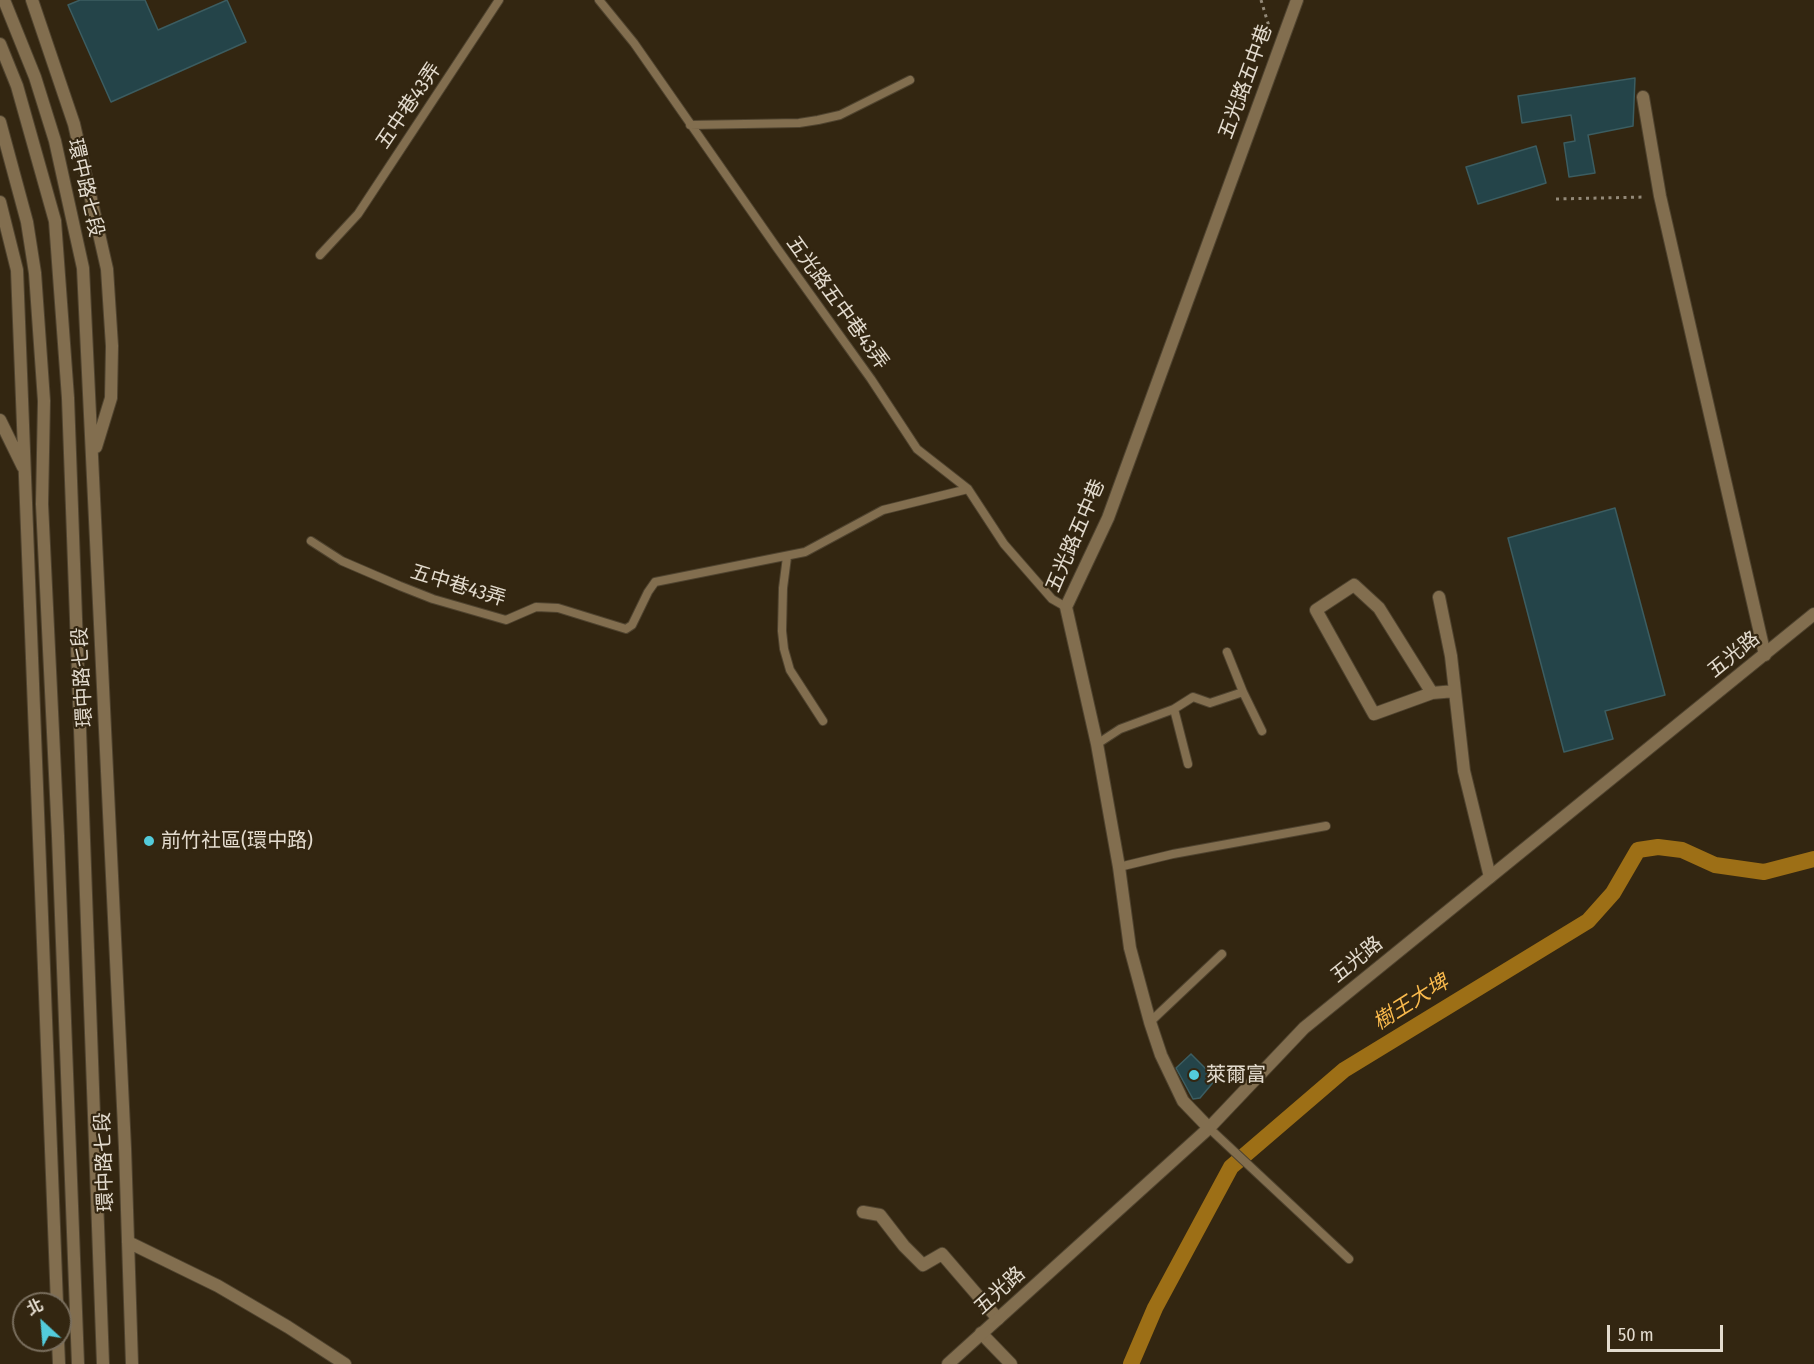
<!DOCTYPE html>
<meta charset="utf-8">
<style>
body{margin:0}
#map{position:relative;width:1814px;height:1364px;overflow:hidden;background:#332611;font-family:"Fira Sans Condensed","Noto Sans TC",sans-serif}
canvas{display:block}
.north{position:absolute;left:12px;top:1292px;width:60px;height:60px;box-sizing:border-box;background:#332611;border:2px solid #796e5d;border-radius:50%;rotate:334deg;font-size:16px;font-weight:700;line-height:24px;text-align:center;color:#e3dbce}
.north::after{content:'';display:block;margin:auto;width:21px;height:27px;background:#53cbdb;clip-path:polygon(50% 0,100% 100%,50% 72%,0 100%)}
.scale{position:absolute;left:1607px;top:1325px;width:116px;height:27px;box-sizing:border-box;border:3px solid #e3dbce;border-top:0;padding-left:8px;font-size:18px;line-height:21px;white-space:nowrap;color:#e3dbce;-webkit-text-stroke:4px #332611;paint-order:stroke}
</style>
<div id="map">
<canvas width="1814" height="1364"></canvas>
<div class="north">北</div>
<div class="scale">50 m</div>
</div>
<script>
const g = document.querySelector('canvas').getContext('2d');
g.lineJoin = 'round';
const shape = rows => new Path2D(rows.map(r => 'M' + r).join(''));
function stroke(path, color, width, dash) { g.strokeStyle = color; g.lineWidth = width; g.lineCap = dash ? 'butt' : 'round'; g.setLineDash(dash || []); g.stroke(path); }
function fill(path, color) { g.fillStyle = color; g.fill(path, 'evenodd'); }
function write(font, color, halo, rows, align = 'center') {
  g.font = font + ' "Fira Sans Condensed","Noto Sans TC",sans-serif'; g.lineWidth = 4.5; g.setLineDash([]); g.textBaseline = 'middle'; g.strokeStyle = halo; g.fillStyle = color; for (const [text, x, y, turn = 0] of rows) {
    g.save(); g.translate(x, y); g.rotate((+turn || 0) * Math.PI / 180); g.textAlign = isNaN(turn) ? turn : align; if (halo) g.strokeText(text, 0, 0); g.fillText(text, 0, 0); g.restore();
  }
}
stroke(shape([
 [1131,1364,1155,1308,1231,1167,1344,1070,1588,921,1613,893,1638,850,1658,847,1682,850,1715,865,1764,872,1814,859]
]), '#9d6f16', 16);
const building = shape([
 [80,0,145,0,158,30,227,0,246,42,111,102,68,5,80,0],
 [1635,78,1633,126,1588,135,1595,173,1569,177,1564,143,1575,141,1571,115,1522,123,1518,96,1635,78],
 [1536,146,1546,183,1478,204,1466,167,1536,146],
 [1615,508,1665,695,1605,711,1613,739,1564,752,1508,538,1615,508],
 [1191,1054,1216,1079,1200,1098,1193,1099,1176,1068,1191,1054]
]);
fill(building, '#244449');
stroke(building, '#3c5d61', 1.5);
const service = shape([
 [599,0,634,43,777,248,871,379,917,449,968,489,1004,544,1052,599,1066,607],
 [690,125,799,123,818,120,840,115,910,80],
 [320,255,358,214,499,0],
 [311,541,342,561,400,586,433,599,506,620,536,607,558,608,626,629,632,625,648,592,655,582,805,552,883,510,968,489],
 [787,557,783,588,782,631,784,649,790,670,823,721],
 [1243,692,1262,731],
 [1174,709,1188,764],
 [1097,744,1120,729,1174,709,1193,697,1210,703,1243,692,1227,652],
 [1119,867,1173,854,1326,826],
 [1150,1022,1222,954],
 [1209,1128,1349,1259]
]);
const minor = shape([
 [4,0,35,77,55,141,83,268,125,1148,132,1364],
 [32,0,74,124,107,269,112,346,111,398,96,447],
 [1643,97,1660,196,1765,655],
 [0,202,17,270,57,1304],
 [0,420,23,467],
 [1439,597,1451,656,1464,771,1490,877],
 [1432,693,1374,714,1316,610,1354,585,1379,608,1432,693,1455,691],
 [863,1212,880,1215,904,1246,923,1265,942,1254,998,1319],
 [128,1242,218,1286,288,1327,345,1364],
 [981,1333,1011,1364],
 [58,1340,59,1364]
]);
const tertiary = shape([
 [0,44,17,86,55,221,68,398,103,1364],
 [0,122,27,222,35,273,44,401,42,504,58,836,78,1364],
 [1209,1128,1183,1101,1161,1055,1150,1022,1130,948,1119,867,1097,744,1066,607,1108,518,1297,0],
 [948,1364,1209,1128,1304,1028,1814,614]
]);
stroke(service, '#4f432f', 10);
stroke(minor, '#4f432f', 14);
stroke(tertiary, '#4f432f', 14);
stroke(shape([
 [1261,0,1271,33],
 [1556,199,1646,197]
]), '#938978', 3, [3, 4.5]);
stroke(service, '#826e4f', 8);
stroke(minor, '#826e4f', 12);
stroke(tertiary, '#826e4f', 12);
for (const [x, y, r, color] of [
 [149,841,6,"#53cbdb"],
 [1194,1075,6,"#53cbdb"]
]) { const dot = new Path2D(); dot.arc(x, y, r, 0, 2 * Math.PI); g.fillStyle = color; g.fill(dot); stroke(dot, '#332611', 2); }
write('20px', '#e3dbce', '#332611', [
 ["五光路五中巷",1246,82,-70],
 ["五中巷43弄",409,106,-56],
 ["環中路七段",85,188,77],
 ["五光路五中巷43弄",837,303,54],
 ["五光路五中巷",1076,536,-67],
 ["五中巷43弄",458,586,17],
 ["五光路",1734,655,-39],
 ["環中路七段",83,677,-93],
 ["五光路",1357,960,-39],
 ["環中路七段",105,1162,-92],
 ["五光路",1000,1291,-42]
]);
write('20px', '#e3dbce', '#332611', [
 ["前竹社區(環中路)",161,841],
 ["萊爾富",1206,1075]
], 'left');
write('italic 21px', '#faba4d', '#332611', [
 ["樹王大埤",1411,1003,-32]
]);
</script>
